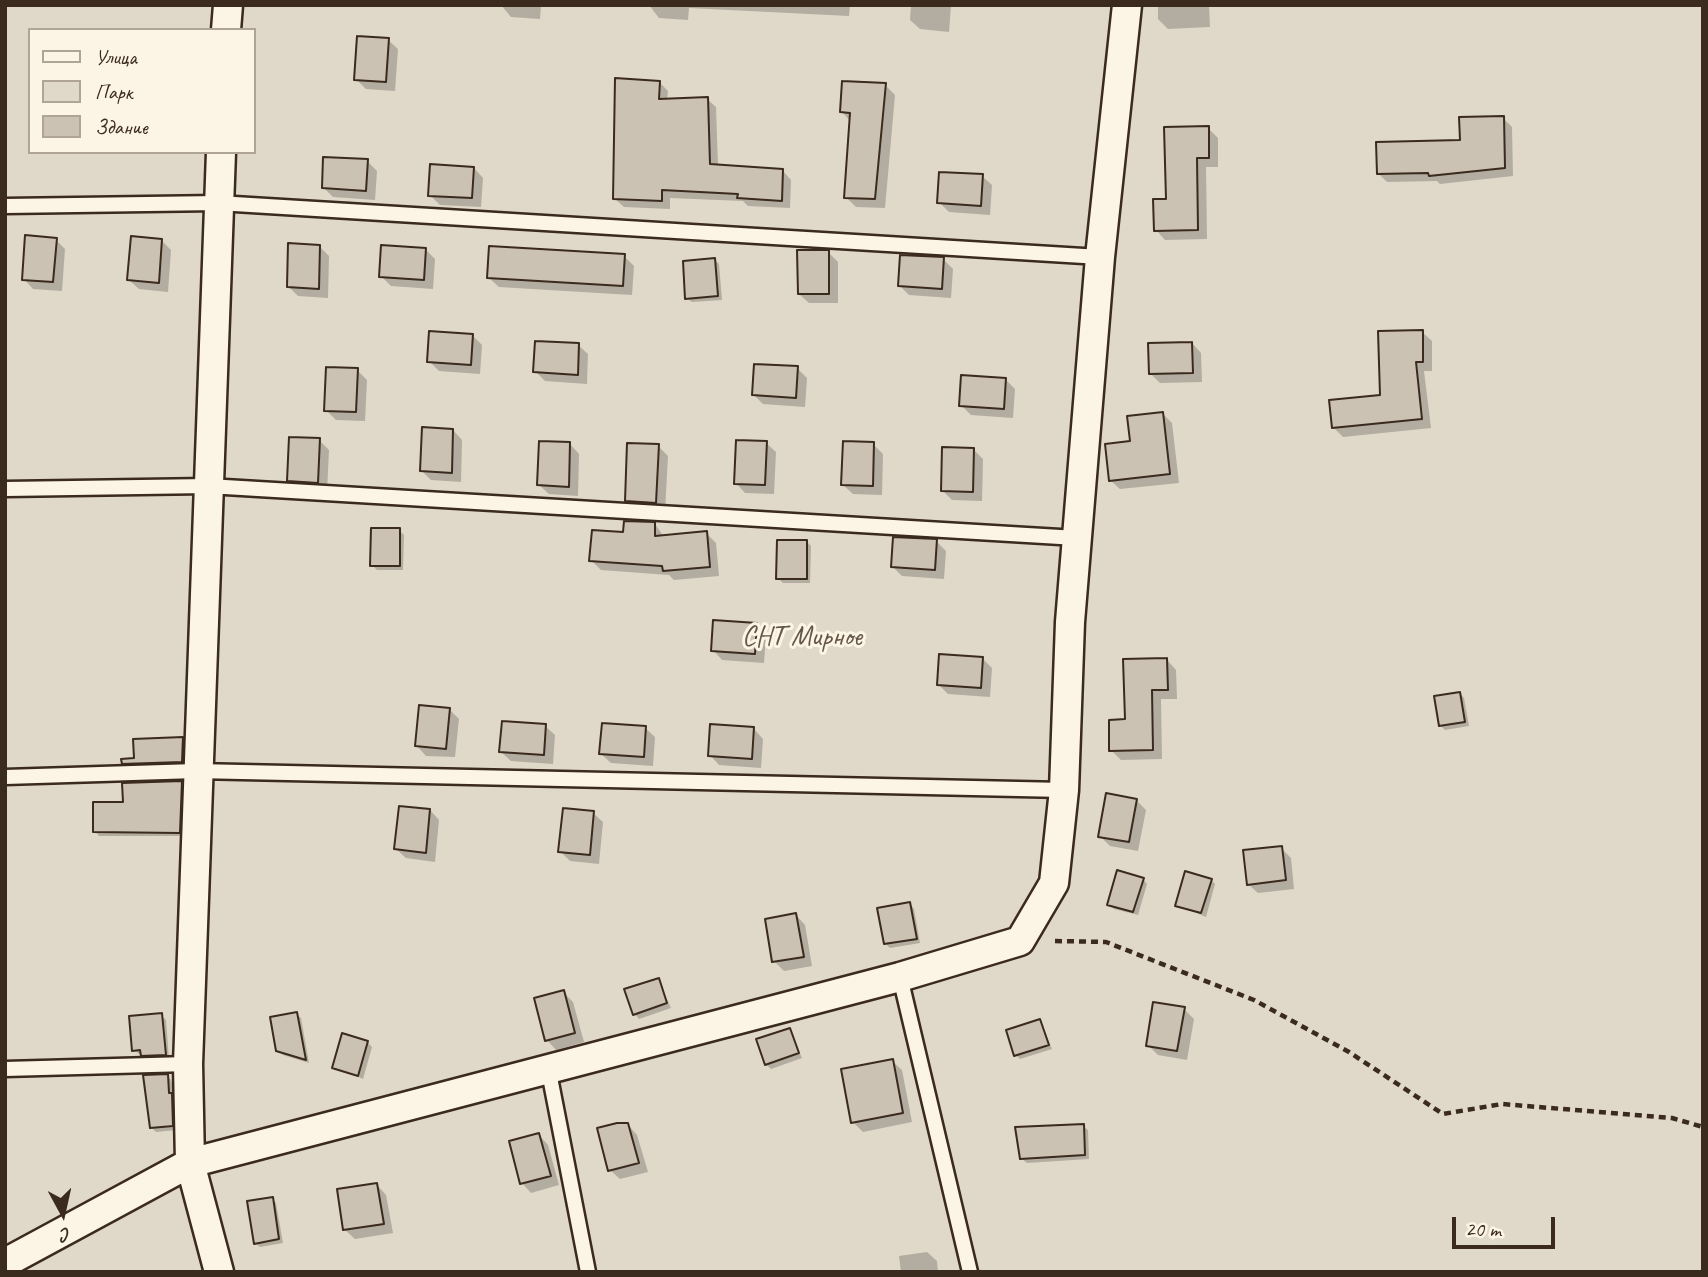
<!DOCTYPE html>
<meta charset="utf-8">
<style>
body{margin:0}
#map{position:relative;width:1708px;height:1277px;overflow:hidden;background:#fcf5e5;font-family:Caveat,sans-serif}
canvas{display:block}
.frame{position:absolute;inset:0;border:7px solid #3b2a1e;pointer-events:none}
.legend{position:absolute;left:28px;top:28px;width:228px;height:126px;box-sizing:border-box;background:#fcf5e5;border:2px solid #afa495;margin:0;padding:9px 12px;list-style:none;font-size:21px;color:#3b2a1e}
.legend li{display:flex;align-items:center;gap:14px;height:35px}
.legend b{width:35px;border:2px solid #afa495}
.north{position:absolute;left:28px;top:1179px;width:70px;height:70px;-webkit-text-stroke:5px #fcf5e5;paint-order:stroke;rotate:172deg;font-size:19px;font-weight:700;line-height:28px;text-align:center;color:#3b2a1e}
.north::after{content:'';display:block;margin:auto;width:24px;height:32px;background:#3b2a1e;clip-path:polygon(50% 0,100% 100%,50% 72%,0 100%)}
.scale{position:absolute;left:1452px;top:1217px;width:103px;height:32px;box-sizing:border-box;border:4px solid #3b2a1e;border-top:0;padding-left:9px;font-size:21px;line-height:24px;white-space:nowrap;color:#3b2a1e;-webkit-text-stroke:5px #fcf5e5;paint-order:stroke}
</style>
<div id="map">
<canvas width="1708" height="1277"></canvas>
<div class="frame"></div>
<ul class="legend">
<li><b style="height:9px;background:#fcf5e5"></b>Улица</li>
<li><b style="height:19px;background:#e0d8c8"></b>Парк</li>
<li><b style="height:19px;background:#ccc2b3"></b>Здание</li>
</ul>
<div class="north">С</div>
<div class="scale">20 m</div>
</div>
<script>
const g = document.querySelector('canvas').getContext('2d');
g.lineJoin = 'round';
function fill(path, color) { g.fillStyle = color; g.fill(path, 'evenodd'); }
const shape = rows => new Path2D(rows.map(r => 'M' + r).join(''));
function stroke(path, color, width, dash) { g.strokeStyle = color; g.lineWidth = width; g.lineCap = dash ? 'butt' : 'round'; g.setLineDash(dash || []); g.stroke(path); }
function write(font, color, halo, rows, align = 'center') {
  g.font = font + ' Caveat,sans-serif'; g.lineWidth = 6; g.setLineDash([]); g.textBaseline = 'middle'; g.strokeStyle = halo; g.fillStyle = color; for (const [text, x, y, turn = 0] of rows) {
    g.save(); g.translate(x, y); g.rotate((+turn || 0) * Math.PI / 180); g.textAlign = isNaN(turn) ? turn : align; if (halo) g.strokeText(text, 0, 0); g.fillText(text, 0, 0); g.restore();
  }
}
fill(shape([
 [5,5,1703,5,1703,1272,5,1272],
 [30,30,254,30,254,152,30,152]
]), '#e0d8c8');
fill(shape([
 [501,5,541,5,540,19,511,17],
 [649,5,850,5,849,16,689,8,688,20,659,18],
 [911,5,951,5,949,32,920,29,910,20],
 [1158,5,1209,5,1210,27,1168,29,1158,19],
 [388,40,398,49,395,91,366,89,356,79],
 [659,82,668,91,667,100,707,99,716,107,718,166,783,171,791,180,790,208,748,206,743,201,670,198,670,209,624,207,615,199],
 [885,85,895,95,885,208,856,207,846,197,851,122,842,112],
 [1503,118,1512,127,1513,176,1440,184,1437,181,1387,182,1378,173,1462,142],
 [1208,128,1218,138,1218,167,1206,167,1207,239,1165,240,1156,230],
 [367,161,377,171,375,200,333,197,323,187],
 [474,168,483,178,481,207,440,205,430,195],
 [982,176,992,185,990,215,949,212,939,202],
 [56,240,65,249,62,291,33,289,24,279],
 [161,240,171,250,168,292,139,289,129,280],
 [319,246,329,256,328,298,298,296,289,287],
 [425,249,435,259,433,289,391,286,381,276],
 [828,252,838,262,838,303,809,303,799,294],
 [624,256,634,266,632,295,499,287,489,278],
 [943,259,953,269,951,298,909,295,900,286],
 [715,260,719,264,722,300,692,302,687,298],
 [1422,332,1432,341,1432,371,1424,371,1431,428,1343,437,1334,428,1382,396],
 [472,335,482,345,480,374,439,371,429,361],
 [1192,343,1201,353,1202,382,1160,383,1150,373],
 [578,345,588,354,587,384,545,381,535,371],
 [797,368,807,378,805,407,763,404,754,395],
 [357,370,367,380,365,421,336,420,326,410],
 [1005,379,1015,389,1013,418,971,415,961,405],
 [1163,414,1172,423,1179,483,1120,489,1110,480,1132,443],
 [453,430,462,440,461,482,431,480,422,471],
 [319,440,329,450,327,492,298,490,289,480],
 [766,443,776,452,774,494,745,493,736,483],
 [570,444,579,454,578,496,549,494,539,485],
 [873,444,883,454,882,495,853,494,843,485],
 [658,446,668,456,665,512,636,510,626,501],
 [973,449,983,459,982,501,952,500,942,490],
 [655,524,664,537,706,533,716,543,719,576,674,580,669,575,601,570,591,560,625,534],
 [399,530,404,535,403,570,377,570,372,565],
 [936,541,946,551,944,579,902,576,892,566],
 [807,542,811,546,810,583,783,583,778,578],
 [757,624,766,634,764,663,722,660,713,650],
 [982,658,992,668,990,697,948,694,938,684],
 [1167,660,1176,670,1177,699,1161,699,1162,759,1121,760,1111,750],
 [1460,693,1464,698,1469,726,1445,730,1440,725],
 [450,710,459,719,455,757,426,756,417,746],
 [545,726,555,735,553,764,511,761,501,752],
 [645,728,655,737,653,766,611,763,601,754],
 [754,729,763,739,761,768,719,765,710,755],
 [183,739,192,748,191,771,133,773,123,763],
 [181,783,185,787,183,836,99,836,95,831],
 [1136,800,1146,810,1138,851,1110,846,1100,836],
 [430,810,439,820,435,862,406,858,396,849],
 [593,813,603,822,599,864,570,861,560,851],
 [1281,848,1291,858,1294,889,1258,893,1248,884],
 [1143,879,1147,884,1138,915,1114,909,1109,904],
 [1211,880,1215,884,1206,917,1177,905],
 [910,904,914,909,920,943,890,948,885,943],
 [796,915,805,925,812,966,784,971,774,961],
 [658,980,671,1008,639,1019,635,1014],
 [563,992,573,1002,584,1042,556,1050,547,1040],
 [1184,1009,1194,1019,1187,1060,1158,1055,1148,1045],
 [296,1014,301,1018,309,1063,283,1055,278,1050],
 [161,1015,166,1020,169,1059,147,1059,133,1050],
 [1040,1021,1052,1049,1020,1059,1016,1055],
 [790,1030,802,1058,771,1069,766,1064],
 [367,1042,372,1047,363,1079,334,1067],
 [892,1061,902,1070,912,1122,863,1132,853,1122],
 [167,1076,171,1080,176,1099,176,1130,156,1132,152,1128],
 [628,1125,637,1135,648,1172,620,1179,610,1170],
 [1083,1126,1088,1130,1089,1159,1027,1163,1022,1159],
 [539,1135,548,1145,559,1185,531,1193,522,1183],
 [377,1185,386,1195,393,1233,355,1239,345,1230],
 [272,1199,276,1203,283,1243,260,1247,255,1243],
 [927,1252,937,1261,938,1272,901,1272,899,1256]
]), '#0003');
const building = shape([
 [357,36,389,38,386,82,354,80,357,36],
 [615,78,660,81,659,99,708,97,710,164,783,169,782,201,737,198,738,194,662,190,662,201,613,199,615,78],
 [842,81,886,83,875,199,844,198,850,113,840,112,842,81],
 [1504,116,1505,168,1429,176,1428,173,1377,174,1376,142,1460,140,1459,117,1504,116],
 [1209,126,1209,158,1197,158,1198,230,1154,231,1153,199,1166,199,1164,127,1209,126],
 [323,157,368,159,366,191,322,188,323,157],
 [430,164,474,167,472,198,428,196,430,164],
 [939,172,983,174,981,206,937,203,939,172],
 [25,235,57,238,53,282,22,280,25,235],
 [131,236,162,239,159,283,127,280,131,236],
 [288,243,320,245,319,289,287,287,288,243],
 [381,245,426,248,424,280,379,277,381,245],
 [489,246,625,254,623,286,487,278,489,246],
 [797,250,829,250,829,294,798,294,797,250],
 [900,255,944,257,942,289,898,286,900,255],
 [715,258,718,296,685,299,683,261,715,258],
 [1423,330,1423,362,1416,362,1422,419,1332,428,1329,400,1380,395,1378,331,1423,330],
 [429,331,473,334,471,365,427,362,429,331],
 [535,341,579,343,578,375,533,372,535,341],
 [1192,342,1193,373,1149,374,1148,343,1192,342],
 [754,364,798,366,796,398,752,395,754,364],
 [326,367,358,368,356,412,324,411,326,367],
 [961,375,1006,378,1004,409,959,406,961,375],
 [1163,412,1170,474,1109,481,1105,444,1130,441,1127,416,1163,412],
 [422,427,453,429,452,473,420,471,422,427],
 [289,437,320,438,318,483,287,481,289,437],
 [736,440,767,441,765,485,734,484,736,440],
 [539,441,570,442,569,487,537,485,539,441],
 [843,441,874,442,873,486,841,485,843,441],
 [627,443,659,444,656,503,625,501,627,443],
 [942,447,974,448,973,492,941,491,942,447],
 [624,521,655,522,655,536,707,531,710,567,663,571,662,566,589,561,592,530,623,532,624,521],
 [371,528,400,528,400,566,370,566,371,528],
 [893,537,937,539,935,570,891,567,893,537],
 [777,540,807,540,807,579,776,579,777,540],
 [713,620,757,623,755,654,711,651,713,620],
 [939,654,983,657,981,688,937,685,939,654],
 [1167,658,1168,690,1152,690,1153,750,1109,751,1109,720,1125,719,1123,659,1167,658],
 [1460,692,1465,722,1439,726,1434,696,1460,692],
 [419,705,450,708,446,749,415,746,419,705],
 [502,721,546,724,544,755,499,752,502,721],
 [602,723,646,726,644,757,599,754,602,723],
 [710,724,754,727,752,759,708,756,710,724],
 [183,737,182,762,122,764,121,759,134,758,133,739,183,737],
 [182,781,180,833,93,832,93,802,123,802,122,783,182,781],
 [1106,793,1137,799,1129,842,1098,837,1106,793],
 [399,806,430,809,426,853,394,849,399,806],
 [563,808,594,811,590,855,558,852,563,808],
 [1282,846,1286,880,1247,885,1243,850,1282,846],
 [1117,870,1144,878,1133,912,1107,905,1117,870],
 [1185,871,1212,879,1201,913,1175,906,1185,871],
 [910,902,917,939,884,944,877,908,910,902],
 [796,913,804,957,772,962,765,919,796,913],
 [659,978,667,1003,633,1015,624,989,659,978],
 [564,990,575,1033,545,1041,534,998,564,990],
 [1153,1002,1185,1007,1177,1051,1146,1046,1153,1002],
 [297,1012,306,1060,276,1051,270,1017,297,1012],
 [162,1013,166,1055,141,1056,140,1050,132,1051,129,1016,162,1013],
 [1040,1019,1049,1045,1014,1056,1006,1030,1040,1019],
 [790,1028,799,1053,765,1065,756,1039,790,1028],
 [342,1033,368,1041,358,1076,332,1068,342,1033],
 [893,1059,903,1113,851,1123,841,1069,893,1059],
 [168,1074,169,1093,172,1093,173,1126,150,1128,143,1075,168,1074],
 [617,1123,628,1123,639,1163,608,1171,597,1128,617,1123],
 [1084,1124,1085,1155,1020,1159,1015,1127,1084,1124],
 [539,1133,551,1176,520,1184,509,1141,539,1133],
 [377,1183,384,1224,343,1230,337,1189,377,1183],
 [273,1197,279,1239,254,1244,247,1201,273,1197]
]);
fill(building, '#ccc2b3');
stroke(building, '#3b2a1e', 2);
const service = shape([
 [5,206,218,203,1100,257],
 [5,489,208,486,1077,538],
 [5,777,196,771,1064,790],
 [900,977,970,1272],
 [548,1067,588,1272],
 [5,1069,188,1064]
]);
const minor = shape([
 [226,30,228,5],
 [5,1263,190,1163,900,977,1020,941,1054,883,1064,790,1070,622,1100,257,1127,5],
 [219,1272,190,1163,188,1064,221,152]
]);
stroke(service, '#3b2a1e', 19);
stroke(minor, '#3b2a1e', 33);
stroke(shape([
 [1055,941,1106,942,1254,1000,1349,1052,1443,1114,1502,1104,1672,1118,1703,1127]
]), '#3b2a1e', 4.5, [7, 5]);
stroke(service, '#fcf5e5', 14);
stroke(minor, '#fcf5e5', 28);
write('28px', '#645648', '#fcf5e5', [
 ["СНТ Мирное",802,638]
]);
</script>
